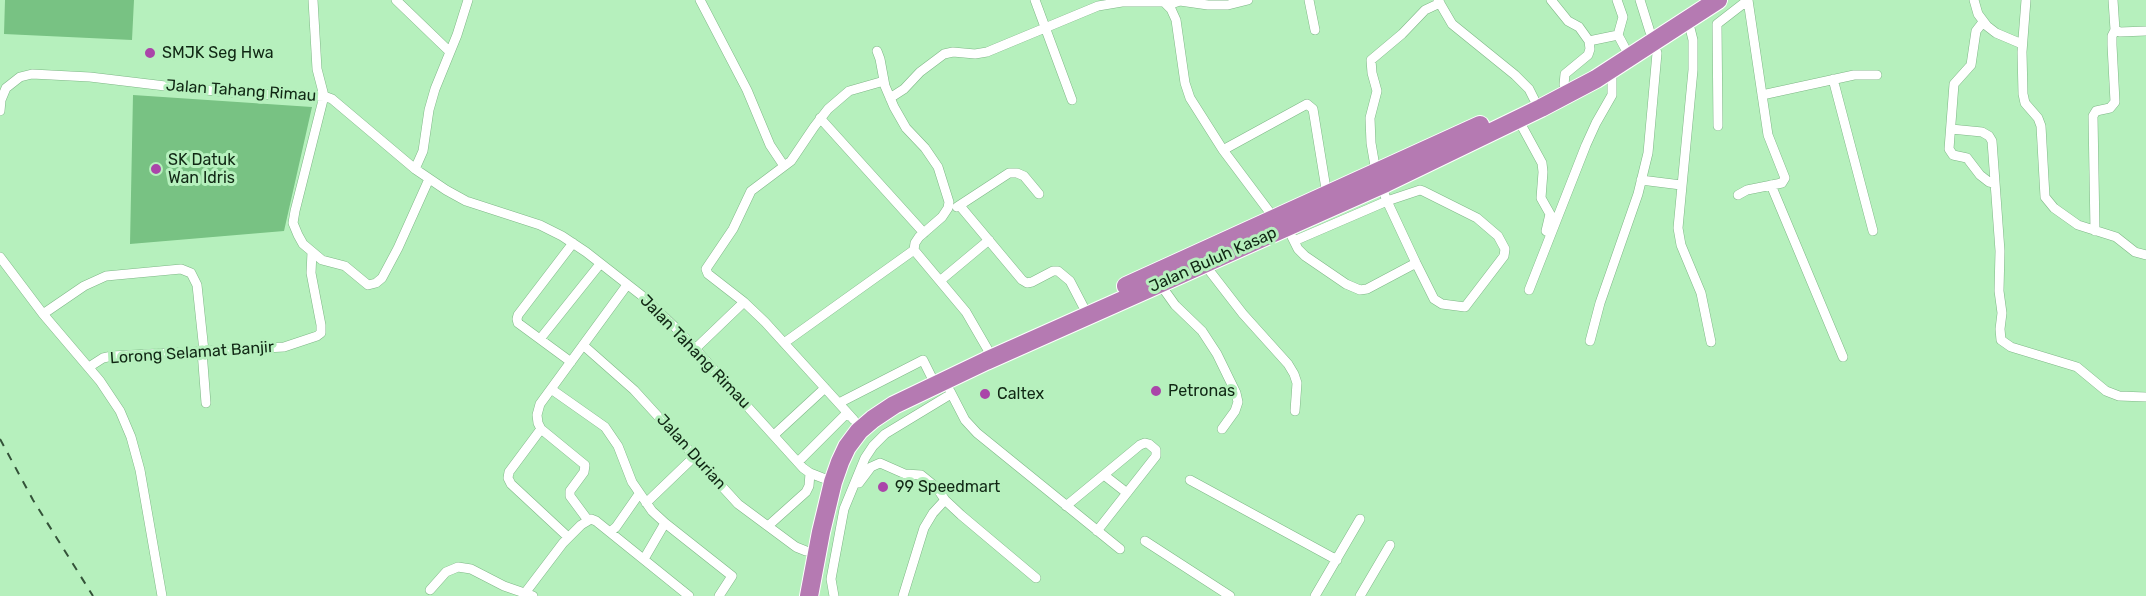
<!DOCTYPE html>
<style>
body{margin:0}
canvas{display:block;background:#b6f0bd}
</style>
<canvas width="2146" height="596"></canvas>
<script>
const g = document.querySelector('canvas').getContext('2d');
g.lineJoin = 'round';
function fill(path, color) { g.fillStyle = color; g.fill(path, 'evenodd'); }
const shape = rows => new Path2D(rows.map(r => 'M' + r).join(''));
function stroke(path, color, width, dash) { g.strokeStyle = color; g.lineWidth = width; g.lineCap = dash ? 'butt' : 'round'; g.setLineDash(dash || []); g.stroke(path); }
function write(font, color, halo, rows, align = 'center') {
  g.font = font + ' Rubik,sans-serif'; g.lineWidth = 6; g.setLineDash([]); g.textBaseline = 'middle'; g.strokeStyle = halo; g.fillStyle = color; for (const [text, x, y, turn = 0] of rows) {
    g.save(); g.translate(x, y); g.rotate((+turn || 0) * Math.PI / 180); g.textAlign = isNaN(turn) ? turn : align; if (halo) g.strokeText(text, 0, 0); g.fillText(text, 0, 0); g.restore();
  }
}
fill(shape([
 [5,0,134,0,132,40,4,34],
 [133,95,312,107,284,231,130,244]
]), '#78c283');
const street = shape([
 [313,0,317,69,324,96,295,211,293,223,298,235,303,244,322,260,345,266,368,285,376,283,382,278,398,248,429,179],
 [396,0,450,52],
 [700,0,747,90,770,145,784,166],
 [1035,0,1072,100],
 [1309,0,1315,30],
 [1438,0,1452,24,1515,75,1529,89,1534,99],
 [1551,0,1568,21,1579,27,1589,41,1590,49,1588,55,1565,74,1564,85],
 [1617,0,1623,17,1618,35,1625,48],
 [1640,0,1650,32],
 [1974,0,1978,14,1987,26,1996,33,2022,44],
 [2026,0,2022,52,2023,94,2025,103,2038,118,2041,126,2045,197,2054,208,2078,225,2116,237,2135,252,2146,255],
 [2113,0,2115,30,2120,32,2146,31],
 [1168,5,1180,1,1208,5,1228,5,1248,0],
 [1688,20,1693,40,1693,70,1678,228,1681,245,1701,293,1711,342],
 [1983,22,1976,31,1971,65,1954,84,1949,149,1953,155,1967,158,1980,175,1989,182,1994,183],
 [1589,41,1618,35],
 [1833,79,1873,231],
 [1762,95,1854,75,1877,75],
 [890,98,904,89,920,72,944,54,953,52,975,54,987,52,1098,6,1122,2,1164,2,1171,9,1176,20,1185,83,1190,98,1223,150,1274,218],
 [0,111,1,100,6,88,20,77,32,74,90,77,182,88,251,94,324,96,332,99,415,169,446,190,466,201,540,225,562,236,586,252,641,295,679,331,803,468,810,473,833,482],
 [820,118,924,233],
 [1518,119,1542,163,1543,172,1541,198,1550,214,1546,231],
 [1718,126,1717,24,1748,0],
 [1951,129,1982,132,1989,136,1992,141,2000,251,1999,291,2002,313,2000,329,2001,340,2011,347,2077,367,2106,391,2119,396,2146,397],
 [1223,150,1307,104,1313,109,1327,195],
 [415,169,423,151,429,110,435,89,457,35,468,0],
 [1376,172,1371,143,1370,118,1377,91,1372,73,1371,60,1402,34,1425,10,1440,3],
 [1641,180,1681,185],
 [1771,185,1843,357],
 [1738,195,1747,190,1782,183,1785,178,1768,135,1748,0],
 [960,206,1022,280,1027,283,1032,282,1053,271,1058,271,1070,281,1083,306],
 [957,207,1009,173,1017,173,1024,176,1039,194],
 [2095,231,2093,116,2096,111,2110,108,2115,102,2112,45,2112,36,2115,30],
 [1292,237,1298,249,1305,256,1346,284,1360,290,1367,289,1416,263],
 [1294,241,1387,201,1420,190,1423,191,1477,218,1498,236,1505,249,1504,256,1465,307,1442,304,1434,299,1416,263,1387,201,1381,185],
 [914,250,966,312,988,350],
 [0,257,43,314,100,381,120,411,131,437,140,470,162,596],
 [1205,265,1243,314,1288,364,1294,374,1297,383,1295,411],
 [941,280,989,240],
 [1160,284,1175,305,1202,331,1217,354,1236,393,1238,402,1235,411,1222,429],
 [1529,290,1586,145,1596,123,1612,95,1612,78,1609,71],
 [43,314,84,286,106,276,181,269,191,273,197,285,204,351],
 [540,339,600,264],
 [1590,341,1600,303,1638,194,1648,153,1657,53,1653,42],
 [784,343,914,250,915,243,919,237,942,217,948,208,949,202,938,167,925,148,906,128,894,107,885,86,880,59,877,51],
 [583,345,634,390,738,504,796,547,806,551],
 [695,349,744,302],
 [202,351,206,403],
 [571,362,518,323,517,319,518,315,573,243],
 [89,367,103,358,112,356,284,347,317,336,321,333,321,325,311,273,312,252],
 [551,389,605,427,618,446,632,482,652,511,665,523,732,576,719,596],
 [950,391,965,420,977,433,1120,549],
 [839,403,923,360,931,376],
 [854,420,765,322,744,302,708,274,706,269,733,229,751,191,791,161,814,127,828,109,849,91,884,81],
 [541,429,585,465,584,472,570,491,570,496,587,519],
 [774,435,825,388],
 [798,462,847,413],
 [1104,475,1127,493],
 [1190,480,1337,560],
 [859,483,871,467,880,463,905,474,921,475,937,488,945,500,961,515,1036,578],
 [646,503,695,456],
 [1066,506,1140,445,1145,443,1149,444,1156,450,1156,456,1097,531],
 [768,526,806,492,809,486,810,473],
 [610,532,616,527,639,494],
 [568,537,511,484,508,478,509,472,541,429,538,423,537,415,540,404,627,285],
 [1145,541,1230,596],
 [644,559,665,523],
 [430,590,446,572,458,567,471,569,504,586,533,596],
 [525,593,563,543,581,525,591,519,596,521,689,596],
 [834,596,831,579,844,509,865,458,873,446,885,434,951,394],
 [903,596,924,528,933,513,945,500],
 [1315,596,1360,519],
 [1360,596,1390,545]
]);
const highway = shape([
 [1126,286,1480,125],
 [809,596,821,532,833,482,840,462,847,447,859,431,873,419,894,405,986,361,1386,183,1541,108,1596,79,1718,0]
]);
stroke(street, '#7eb786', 10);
stroke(highway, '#fff', 20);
stroke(street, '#fff', 9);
stroke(highway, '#b57ab2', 18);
stroke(shape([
 [0,439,33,500,93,596]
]), '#345339', 2, [8, 8]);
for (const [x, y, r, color] of [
 [150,53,6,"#aa45a9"],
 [156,169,6,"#aa45a9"],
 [1156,391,6,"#aa45a9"],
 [985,394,6,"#aa45a9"],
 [883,487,6,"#aa45a9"]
]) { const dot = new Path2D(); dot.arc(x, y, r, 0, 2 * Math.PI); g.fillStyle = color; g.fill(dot); stroke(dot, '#b6f0bd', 2); }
write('16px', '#102714', '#b6f0bd', [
 ["SMJK Seg Hwa",162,53],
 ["SK Datuk",168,160],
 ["Wan Idris",168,178],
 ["Petronas",1168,391],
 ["Caltex",997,394],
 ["99 Speedmart",895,487]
], 'left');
write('16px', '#102714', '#b6f0bd', [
 ["Jalan Tahang Rimau",241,91,4],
 ["Jalan Buluh Kasap",1213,260,-24],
 ["Jalan Tahang Rimau",695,352,46],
 ["Lorong Selamat Banjir",192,353,-4],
 ["Jalan Durian",691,452,48]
]);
</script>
